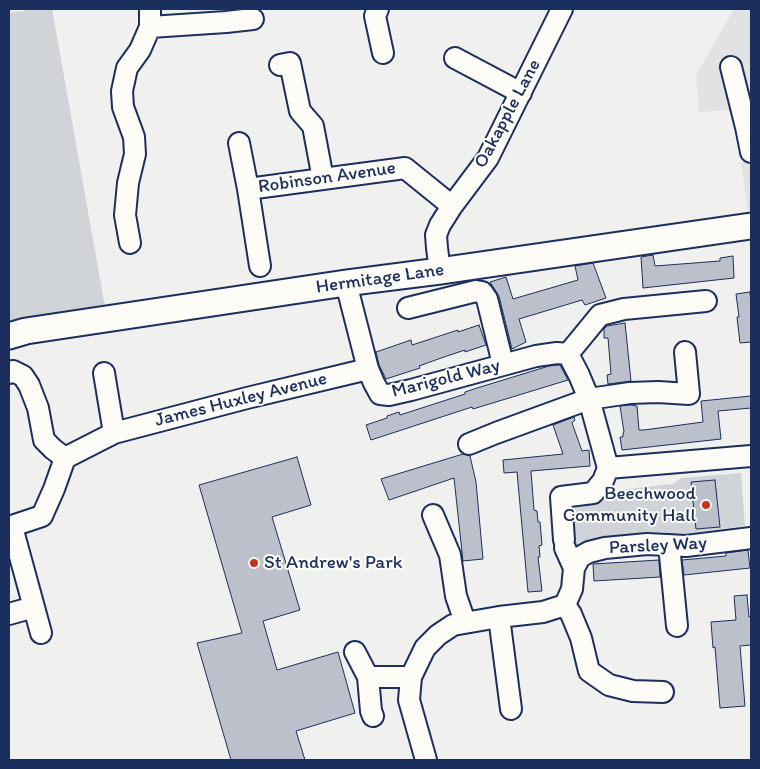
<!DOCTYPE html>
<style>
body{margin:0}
#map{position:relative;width:760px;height:769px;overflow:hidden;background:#f0f0ee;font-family:Itim,sans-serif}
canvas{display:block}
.frame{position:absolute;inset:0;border:10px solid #1b2f5e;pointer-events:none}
</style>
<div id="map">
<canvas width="760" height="769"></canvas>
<div class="frame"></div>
</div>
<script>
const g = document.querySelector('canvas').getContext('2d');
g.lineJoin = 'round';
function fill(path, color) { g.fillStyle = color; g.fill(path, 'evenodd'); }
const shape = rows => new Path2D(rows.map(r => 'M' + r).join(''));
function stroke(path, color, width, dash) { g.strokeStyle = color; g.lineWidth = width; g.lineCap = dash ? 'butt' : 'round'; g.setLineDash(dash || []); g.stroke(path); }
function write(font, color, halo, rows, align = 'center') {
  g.font = font + ' Itim,sans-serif'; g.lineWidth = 4; g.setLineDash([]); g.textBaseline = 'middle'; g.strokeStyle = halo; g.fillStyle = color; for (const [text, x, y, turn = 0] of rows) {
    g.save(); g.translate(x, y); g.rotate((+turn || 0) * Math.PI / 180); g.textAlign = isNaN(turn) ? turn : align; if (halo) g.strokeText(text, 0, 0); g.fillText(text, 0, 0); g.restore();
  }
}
fill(shape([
 [734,9,751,9,751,210,748,211,734,110,699,112,696,75]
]), '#e0e2e3');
fill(shape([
 [36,9,52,9,105,307,9,328,9,13],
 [741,473,745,526,673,535,668,540,571,551,568,509,589,505,599,496,619,490,673,484,681,478]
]), '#d0d3d8');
const building = shape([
 [653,255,655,266,720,261,720,258,733,256,734,278,643,288,641,257,653,255],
 [593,263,606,298,585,305,582,300,519,319,526,342,512,349,499,296,490,282,506,277,513,299,578,280,575,266,593,263],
 [750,292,751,304,751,342,740,343,737,317,739,317,736,294,750,292],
 [625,323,631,381,608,384,607,375,611,374,608,338,604,338,604,329,607,326,625,323],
 [479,325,486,345,465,352,465,350,444,357,419,366,420,368,386,379,379,365,376,352,411,340,412,345,458,330,458,332,479,325],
 [557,365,560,365,568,380,473,409,472,407,371,440,366,425,387,418,387,416,399,412,400,415,465,394,465,392,477,388,549,366,557,365],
 [751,396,751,408,718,411,721,439,622,450,620,437,623,437,623,433,624,432,620,406,631,405,637,406,639,430,644,430,703,422,701,401,751,396],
 [574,417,575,420,572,423,582,451,589,450,590,466,531,471,534,510,537,511,538,522,540,522,542,545,539,546,540,557,538,557,542,591,528,592,517,472,504,473,503,460,563,454,553,425,574,417],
 [463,454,470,456,476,482,483,559,463,561,454,478,389,500,381,479,463,454],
 [297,457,311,505,272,517,300,610,263,621,277,670,338,652,355,713,296,731,305,760,231,760,197,643,242,633,199,485,297,457],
 [715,480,720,527,696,529,691,482,715,480],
 [748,550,750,568,684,575,682,560,726,556,726,553,748,550],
 [659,560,660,577,594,581,593,564,659,560],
 [747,595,749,617,751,616,751,645,740,646,745,706,720,708,715,647,713,648,711,622,736,620,734,596,747,595]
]);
fill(building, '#bbc0ca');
stroke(building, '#1b2f5e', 1);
const minor = shape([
 [378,9,375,16,383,53],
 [150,27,226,22,253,19],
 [455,58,521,93],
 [280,65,290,63,300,111,313,126,323,179],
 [731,67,746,127,751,152],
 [239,143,248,189,260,266],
 [248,189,405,168,452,206],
 [130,243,125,215,128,183,135,154,134,137,123,107,122,91,127,68,140,50,150,27,150,9],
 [440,271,437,248,436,235,440,225,452,206,488,158,562,9],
 [346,283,368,369,374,383,380,394,389,395,411,390,536,356,557,353,568,354,579,375,589,399,608,468],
 [408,308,476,291,482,292,487,299,503,364],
 [568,354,600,315,624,309,706,301],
 [9,373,13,371,23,376,29,385,38,408,44,440,53,449,65,458],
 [104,373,114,433],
 [469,444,496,433,589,399,630,393,658,392,689,394,685,352],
 [608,468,751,456],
 [433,515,450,555,456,596,465,622],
 [9,527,42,516,54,489,65,458,114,433,247,398,368,369],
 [12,527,41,633],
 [564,540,561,497,593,493,603,481,608,468],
 [669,545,677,626],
 [574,568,580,557,589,552,605,548,647,544,686,546,751,538],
 [565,605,571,614,581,638,589,671,609,685,633,691,663,692],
 [9,614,34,607],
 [499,617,511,709],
 [355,652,368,677,371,711,373,716],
 [368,677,411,677],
 [426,760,409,700,411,677,425,648,438,635,453,625,499,617,543,612,565,605,572,589,574,568,565,548]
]);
const major = shape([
 [9,336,26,331,346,283,440,271,751,226]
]);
stroke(minor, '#1b2f5e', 24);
stroke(major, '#1b2f5e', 29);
stroke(minor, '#fdfcf7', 20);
stroke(major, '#fdfcf7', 25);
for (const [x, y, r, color] of [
 [706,505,5,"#c8321e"],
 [254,563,5,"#c8321e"]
]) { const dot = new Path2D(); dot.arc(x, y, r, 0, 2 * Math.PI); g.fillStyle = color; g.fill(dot); stroke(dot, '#fdfcf7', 2); }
write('19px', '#1b2f5e', '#fdfcf7', [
 ["Oakapple Lane",508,114,-62],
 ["Robinson Avenue",327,178,-8],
 ["Hermitage Lane",380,279,-8],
 ["Marigold Way",446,379,-14],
 ["James Huxley Avenue",241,400,-14],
 ["Parsley Way",658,546,-3]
]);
write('19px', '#1b2f5e', '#fdfcf7', [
 ["Beechwood",696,494],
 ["Community Hall",696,516],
 ["St Andrew's Park",264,563,"left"]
], 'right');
</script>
